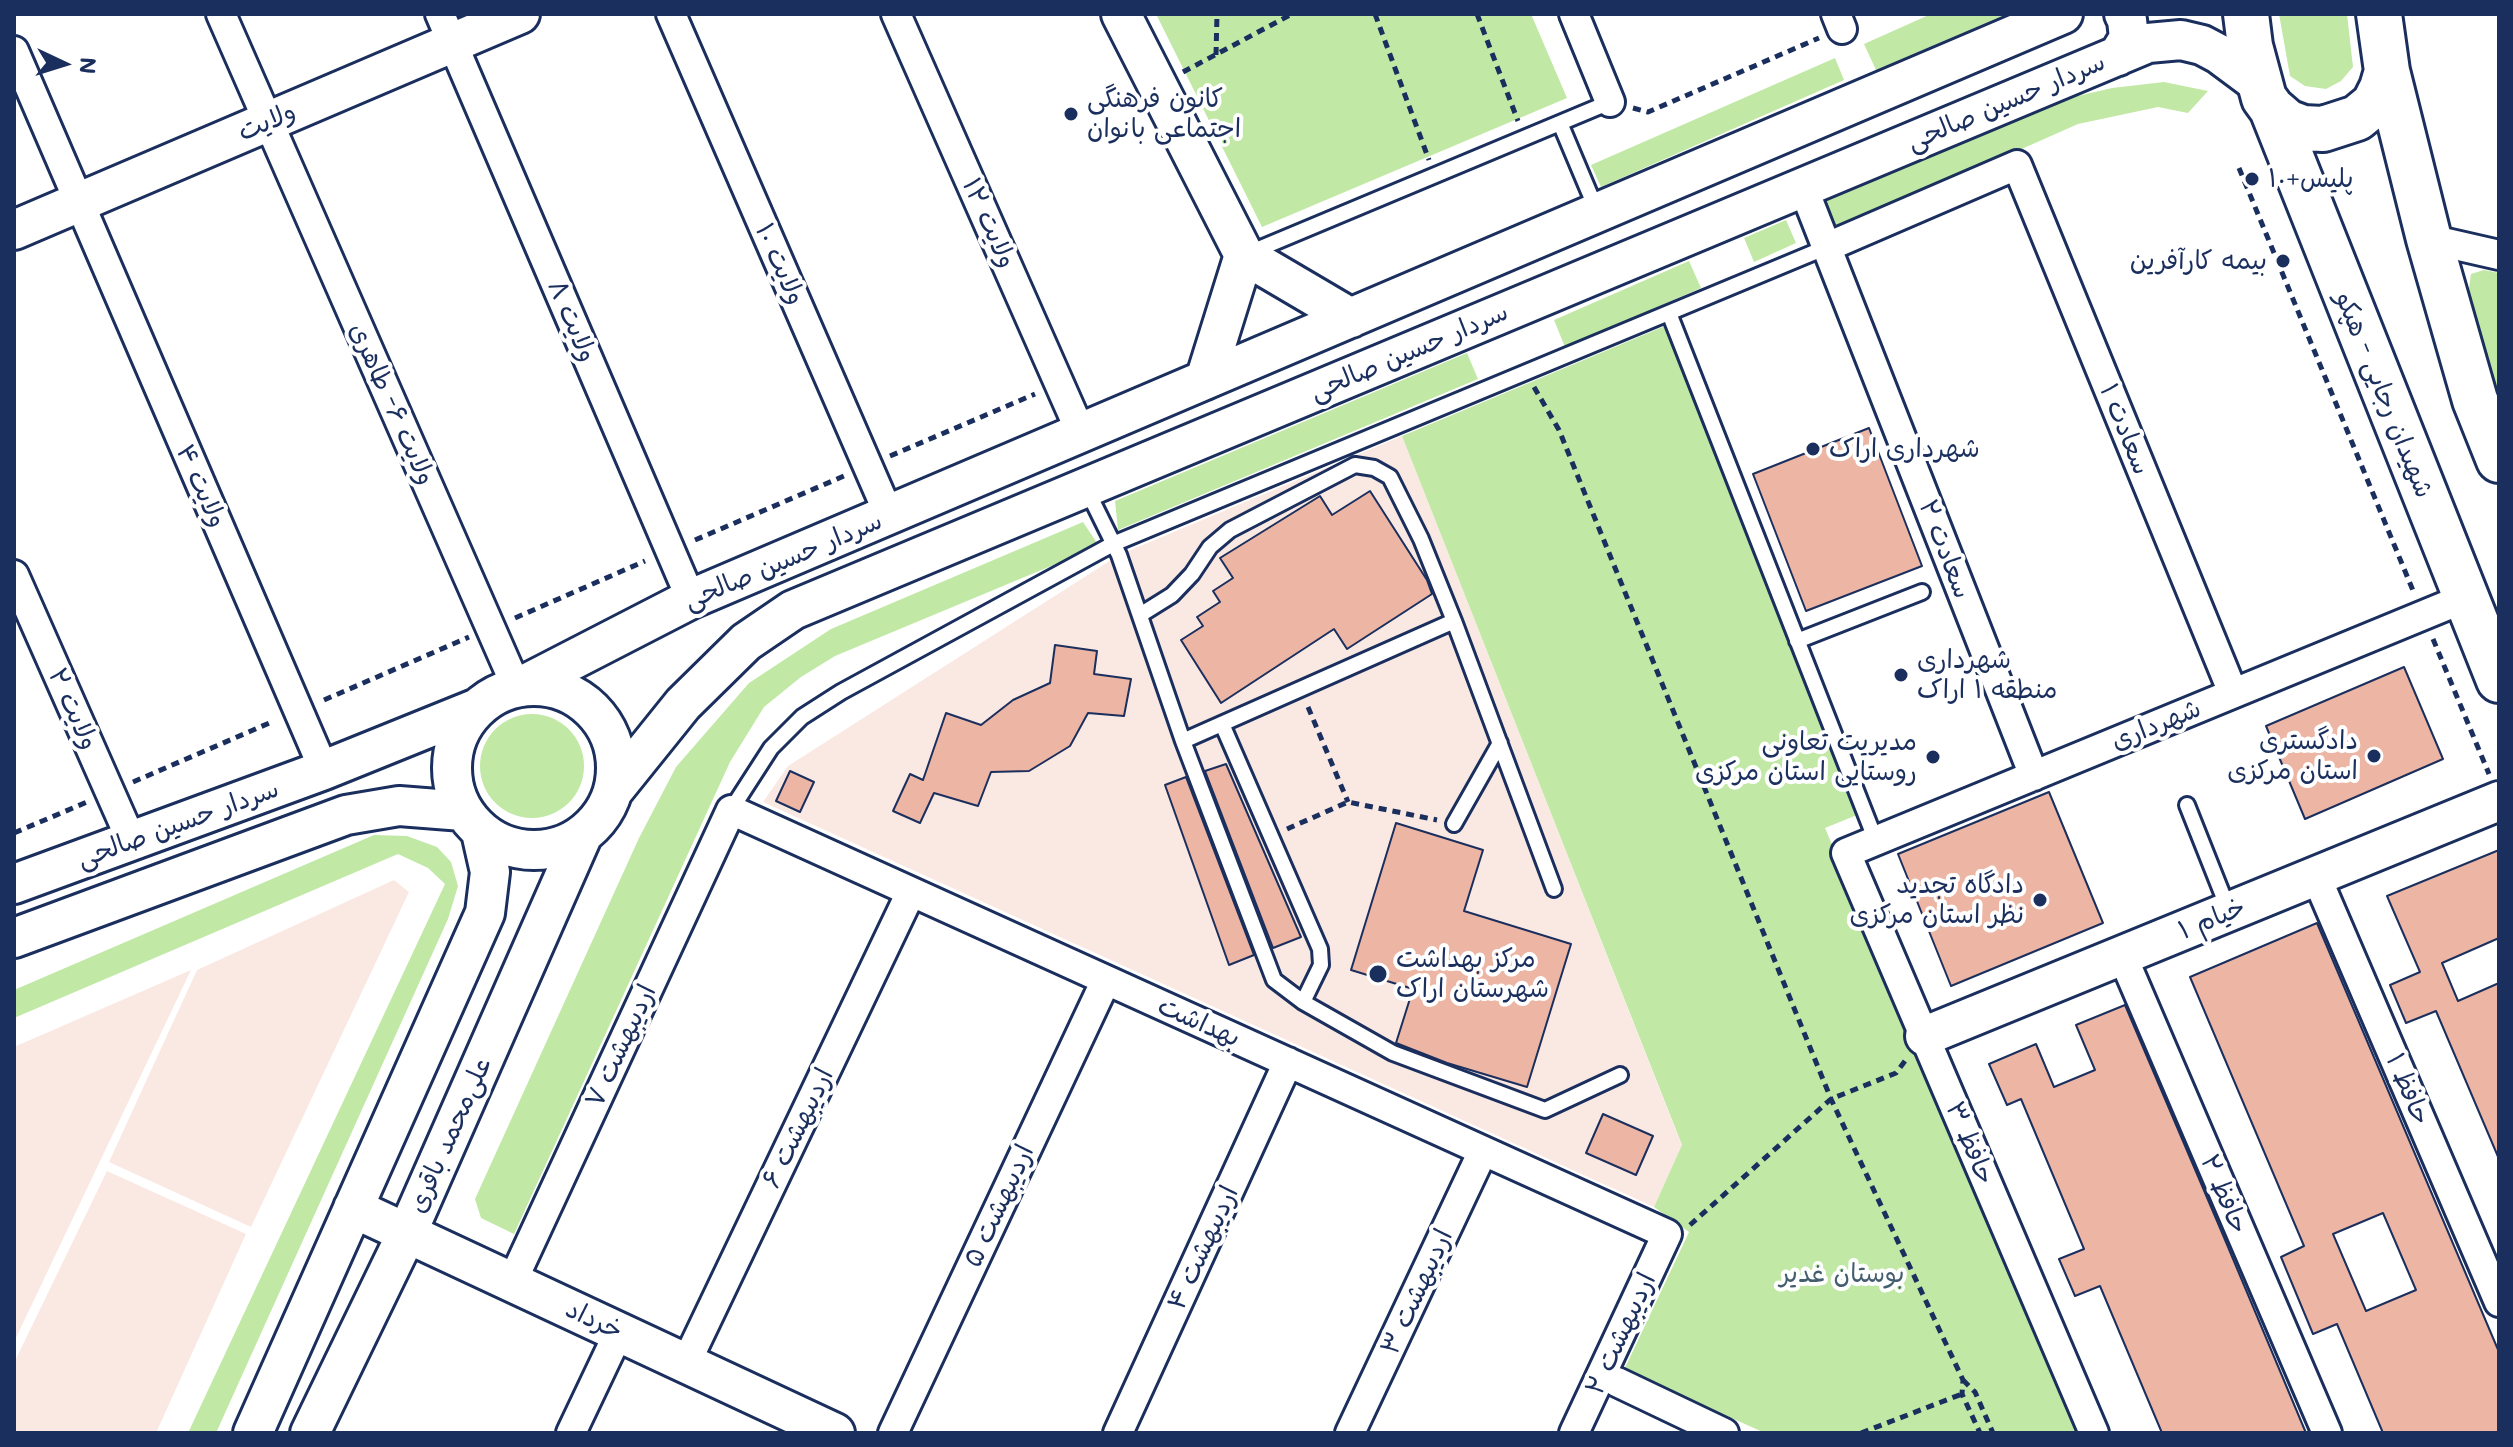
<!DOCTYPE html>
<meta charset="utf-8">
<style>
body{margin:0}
#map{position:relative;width:2513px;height:1447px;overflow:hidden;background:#fff;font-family:Mali,sans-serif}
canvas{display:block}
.frame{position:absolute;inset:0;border:16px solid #1b2f5e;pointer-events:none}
.north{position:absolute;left:24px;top:24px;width:80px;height:80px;-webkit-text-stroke:6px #fff;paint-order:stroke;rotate:94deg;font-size:22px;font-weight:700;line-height:32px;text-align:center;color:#1b2f5e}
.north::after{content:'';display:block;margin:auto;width:28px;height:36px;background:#1b2f5e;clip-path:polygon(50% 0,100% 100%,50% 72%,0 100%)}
</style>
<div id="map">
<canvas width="2513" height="1447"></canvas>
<div class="frame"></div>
<div class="north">N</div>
</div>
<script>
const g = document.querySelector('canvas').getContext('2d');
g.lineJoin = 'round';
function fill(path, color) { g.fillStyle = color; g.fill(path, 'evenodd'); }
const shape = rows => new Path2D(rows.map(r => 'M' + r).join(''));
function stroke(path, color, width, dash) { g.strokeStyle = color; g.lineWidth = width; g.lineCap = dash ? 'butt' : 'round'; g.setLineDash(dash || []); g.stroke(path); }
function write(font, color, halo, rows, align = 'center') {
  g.font = font + ' Mali,"Playpen Sans Arabic",sans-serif'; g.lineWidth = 8; g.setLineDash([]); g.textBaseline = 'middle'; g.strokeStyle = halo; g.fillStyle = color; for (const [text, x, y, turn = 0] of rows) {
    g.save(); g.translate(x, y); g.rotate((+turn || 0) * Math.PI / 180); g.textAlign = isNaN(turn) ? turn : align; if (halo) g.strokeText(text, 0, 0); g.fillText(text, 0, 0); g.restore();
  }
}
fill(shape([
 [1402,436,1682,1146,1654,1207,763,802,788,766,1119,555],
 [394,880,409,892,251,1227,109,1162,197,970],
 [191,970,14,1342,14,1047],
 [107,1171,246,1234,156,1433,14,1433,14,1363]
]), '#fae9e3');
fill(shape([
 [1156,14,1531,14,1567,98,1262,227],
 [1931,14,2007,14,1876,70,1864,44],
 [2279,14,2347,14,2353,67,2341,81,2326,89,2305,86,2290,76],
 [1835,58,1844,80,1601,187,1591,165],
 [2164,82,2208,91,2188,113,2158,107,2078,124,1832,233,1820,202,2069,98,2112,88],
 [1786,220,1796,243,1754,262,1744,238],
 [1689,261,1701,288,1565,347,1554,320],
 [2484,270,2499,273,2499,400,2466,309,2471,274],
 [1665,326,1857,815,1825,828,2081,1433,1765,1433,1624,1370,1689,1232,1654,1207,1682,1145,1402,436],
 [1467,353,1478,379,1118,530,1115,501],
 [1083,522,1099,546,835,656,801,677,764,707,730,762,514,1234,481,1218,475,1199,639,838,676,767,749,683,831,629],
 '480 766a52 52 0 1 1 104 0a52 52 0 1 1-104 0Z',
 [374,835,407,836,437,847,451,862,458,886,448,919,216,1433,188,1433,445,884,428,868,398,854,14,1018,14,990]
]), '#c1e9a5');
const building = shape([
 [1869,428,1922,566,1806,611,1753,474,1869,428],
 [1370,491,1427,580,1432,594,1347,649,1334,629,1221,703,1181,640,1203,626,1197,617,1220,602,1213,591,1233,578,1220,558,1320,496,1332,515,1370,491],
 [1055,645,1097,651,1094,674,1131,679,1124,716,1088,713,1070,746,1029,771,991,772,978,806,934,793,920,823,893,811,910,774,923,780,946,713,981,725,1013,700,1050,683,1055,645],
 [2404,667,2443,759,2305,819,2266,726,2404,667],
 [1226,764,1301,937,1273,948,1205,771,1226,764],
 [790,771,814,782,800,812,776,801,790,771],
 [1186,777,1254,955,1229,965,1165,785,1186,777],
 [2049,792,2103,923,1951,986,1898,854,2049,792],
 [1396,823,1483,850,1464,911,1571,944,1527,1087,1447,1063,1396,1043,1413,989,1351,970,1396,823],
 [2499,850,2499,938,2442,963,2458,1001,2499,983,2499,1159,2436,1011,2406,1023,2390,985,2420,972,2387,896,2499,850],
 [2317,923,2499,1352,2499,1433,2383,1433,2337,1324,2313,1334,2281,1257,2304,1246,2190,977,2317,923],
 [2383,1213,2416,1290,2366,1311,2333,1234,2383,1213],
 [2125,1005,2223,1235,2306,1433,2162,1433,2100,1286,2075,1296,2059,1259,2084,1249,2021,1099,2007,1105,1989,1064,2036,1044,2054,1087,2095,1070,2076,1025,2125,1005],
 [1603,1114,1653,1136,1636,1175,1586,1153,1603,1114]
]);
fill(building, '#edb5a3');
stroke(building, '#1b2f5e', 2);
const lane = shape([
 [1560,123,1597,211],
 [1249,253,1610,102],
 [1669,313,1876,841],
 [1086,488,1119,555,1183,741,1274,980,1303,1002,1393,1053,1545,1110,1620,1075],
 [1140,615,1172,595,1192,574,1210,547,1230,530,1355,465,1374,468,1390,477,1421,539,1454,621,1554,889],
 [1797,641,1922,592],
 [1222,724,1320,949,1321,965,1303,1002],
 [1183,741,1454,621],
 [2187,805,2229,911],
 [731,810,771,748,802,717,841,692,1113,544,1827,247],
 [1454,824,1500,743]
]);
const street = shape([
 [221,14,516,686],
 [440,14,691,599],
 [671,14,889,515],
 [896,14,1081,433],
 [1574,14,1610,102],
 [1836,14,1842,29],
 [14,51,324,770],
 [1803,187,2034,776],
 [2429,239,2499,255],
 [1827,247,2017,165,2233,693],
 [14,575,132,842],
 [2316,876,2499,1302],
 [2122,955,2327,1433],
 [512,1282,731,810,1667,1234,1574,1433],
 [686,1363,911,892],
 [1617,1382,1724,1433],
 [571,1433,619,1332],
 [893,1433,1106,980],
 [1118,1433,1288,1062],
 [1350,1433,1483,1151],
 [2094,1433,1846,853,2465,598]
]);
const secondary = shape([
 [1121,14,1244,255],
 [2118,56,2129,38,2127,20,2124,14],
 [14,230,520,14],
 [1244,255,1351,318],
 [1205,380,1244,255],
 [524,685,691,599,2063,14],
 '452 768a82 82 0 1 1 164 0a82 82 0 1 1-164 0Z',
 [613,791,683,704,746,642,793,610,2148,43,2181,40,2202,45,2219,54,2258,83],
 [14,884,324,770,475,709],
 [14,938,346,815,399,806,463,811],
 [1925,1036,2499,801],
 [353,1208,835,1433],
 [253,1433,485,913,490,872,481,832],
 [310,1433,407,1233,583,834]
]);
const primary = shape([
 [2246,14,2250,46,2264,98,2272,109,2287,122,2303,128,2323,129,2357,118,2374,104,2382,88,2387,71,2379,14],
 [2387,71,2429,239,2475,400,2499,460],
 [2272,109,2499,680]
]);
stroke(lane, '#1b2f5e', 20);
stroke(street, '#1b2f5e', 34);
stroke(secondary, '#1b2f5e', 44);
stroke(primary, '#1b2f5e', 50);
stroke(shape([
 [1375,14,1429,160],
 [1477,14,1518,121],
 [1216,55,1217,14],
 [1183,72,1292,14],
 [1633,108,1648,112,1819,38],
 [2239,168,2414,593],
 [1534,387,1559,430,1831,1099,1963,1380,1962,1394,1980,1433],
 [890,456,1035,394],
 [695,540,844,476],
 [515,618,645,561],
 [2433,639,2489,774],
 [324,700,469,637],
 [1308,707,1348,802],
 [133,782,274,721],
 [1287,829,1348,802,1437,820],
 [14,833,87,802],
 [1690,1225,1831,1099,1896,1073,1905,1061],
 [1963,1380,1975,1392,1993,1433],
 [1861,1433,1962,1394]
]), '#1b2f5e', 5, [8, 6]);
stroke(lane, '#fff', 14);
stroke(street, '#fff', 28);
stroke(secondary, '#fff', 38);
stroke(primary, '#fff', 44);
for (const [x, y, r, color] of [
 [1071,114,8,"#1b2f5e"],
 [2252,179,8,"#1b2f5e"],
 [2283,261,8,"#1b2f5e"],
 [1813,449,8,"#1b2f5e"],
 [1901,675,8,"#1b2f5e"],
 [2374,756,8,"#1b2f5e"],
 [1933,757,8,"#1b2f5e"],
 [2040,900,8,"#1b2f5e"],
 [1378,974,10,"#1b2f5e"]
]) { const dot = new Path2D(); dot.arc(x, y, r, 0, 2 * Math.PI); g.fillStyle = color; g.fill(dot); stroke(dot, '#fff', 3); }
write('26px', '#1b2f5e', '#fff', [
 ["کانون فرهنگی",1087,99],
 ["اجتماعی بانوان",1087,129],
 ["پلیس+۱۰",2268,179],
 ["بیمه کارآفرین",2267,261,"right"],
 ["شهرداری اراک",1829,449],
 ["شهرداری",1917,660],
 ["منطقه ۱ اراک",1917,690],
 ["دادگستری",2358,741,"right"],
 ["استان مرکزی",2358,771,"right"],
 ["مدیریت تعاونی",1917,742,"right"],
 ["روستایی استان مرکزی",1917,772,"right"],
 ["دادگاه تجدید",2024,885,"right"],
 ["نظر استان مرکزی",2024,915,"right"],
 ["مرکز بهداشت",1396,959],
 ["شهرستان اراک",1396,989]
], 'left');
write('26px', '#1b2f5e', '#fff', [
 ["سردار حسین صالحی",2006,102,-23],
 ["ولایت",267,122,-23],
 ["ولایت ۱۲",989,223,66],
 ["ولایت ۱۰",780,264,66],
 ["ولایت ۸",572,321,67],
 ["سردار حسین صالحی",1409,352,-23],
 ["شهیدان رجایی - هپکو",2384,395,68],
 ["ولایت ۶- طاهری",392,404,66],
 ["سعادت ۱",2125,429,68],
 ["ولایت ۴",201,486,66],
 ["سعادت ۲",1945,549,69],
 ["سردار حسین صالحی",783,561,-23],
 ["ولایت ۲",73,709,66],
 ["شهرداری",2156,725,-22],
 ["سردار حسین صالحی",178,824,-20],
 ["خیام ۱",2212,919,-22],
 ["بهداشت",1199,1022,24],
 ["اردیبهشت ۷",621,1046,-65],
 ["حافظ ۱",2408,1089,67],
 ["اردیبهشت ۶",798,1128,-64],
 ["علی‌محمد باقری",450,1135,-66],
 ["حافظ ۳",1970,1143,67],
 ["حافظ ۲",2224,1194,67],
 ["اردیبهشت ۵",999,1206,-65],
 ["اردیبهشت ۴",1203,1248,-65],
 ["اردیبهشت ۳",1417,1292,-65],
 ["خرداد",594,1320,25],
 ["اردیبهشت ۲",1621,1334,-65]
]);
write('26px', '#445e70', '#fff', [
 ["بوستان غدیر",1842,1274]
]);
</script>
